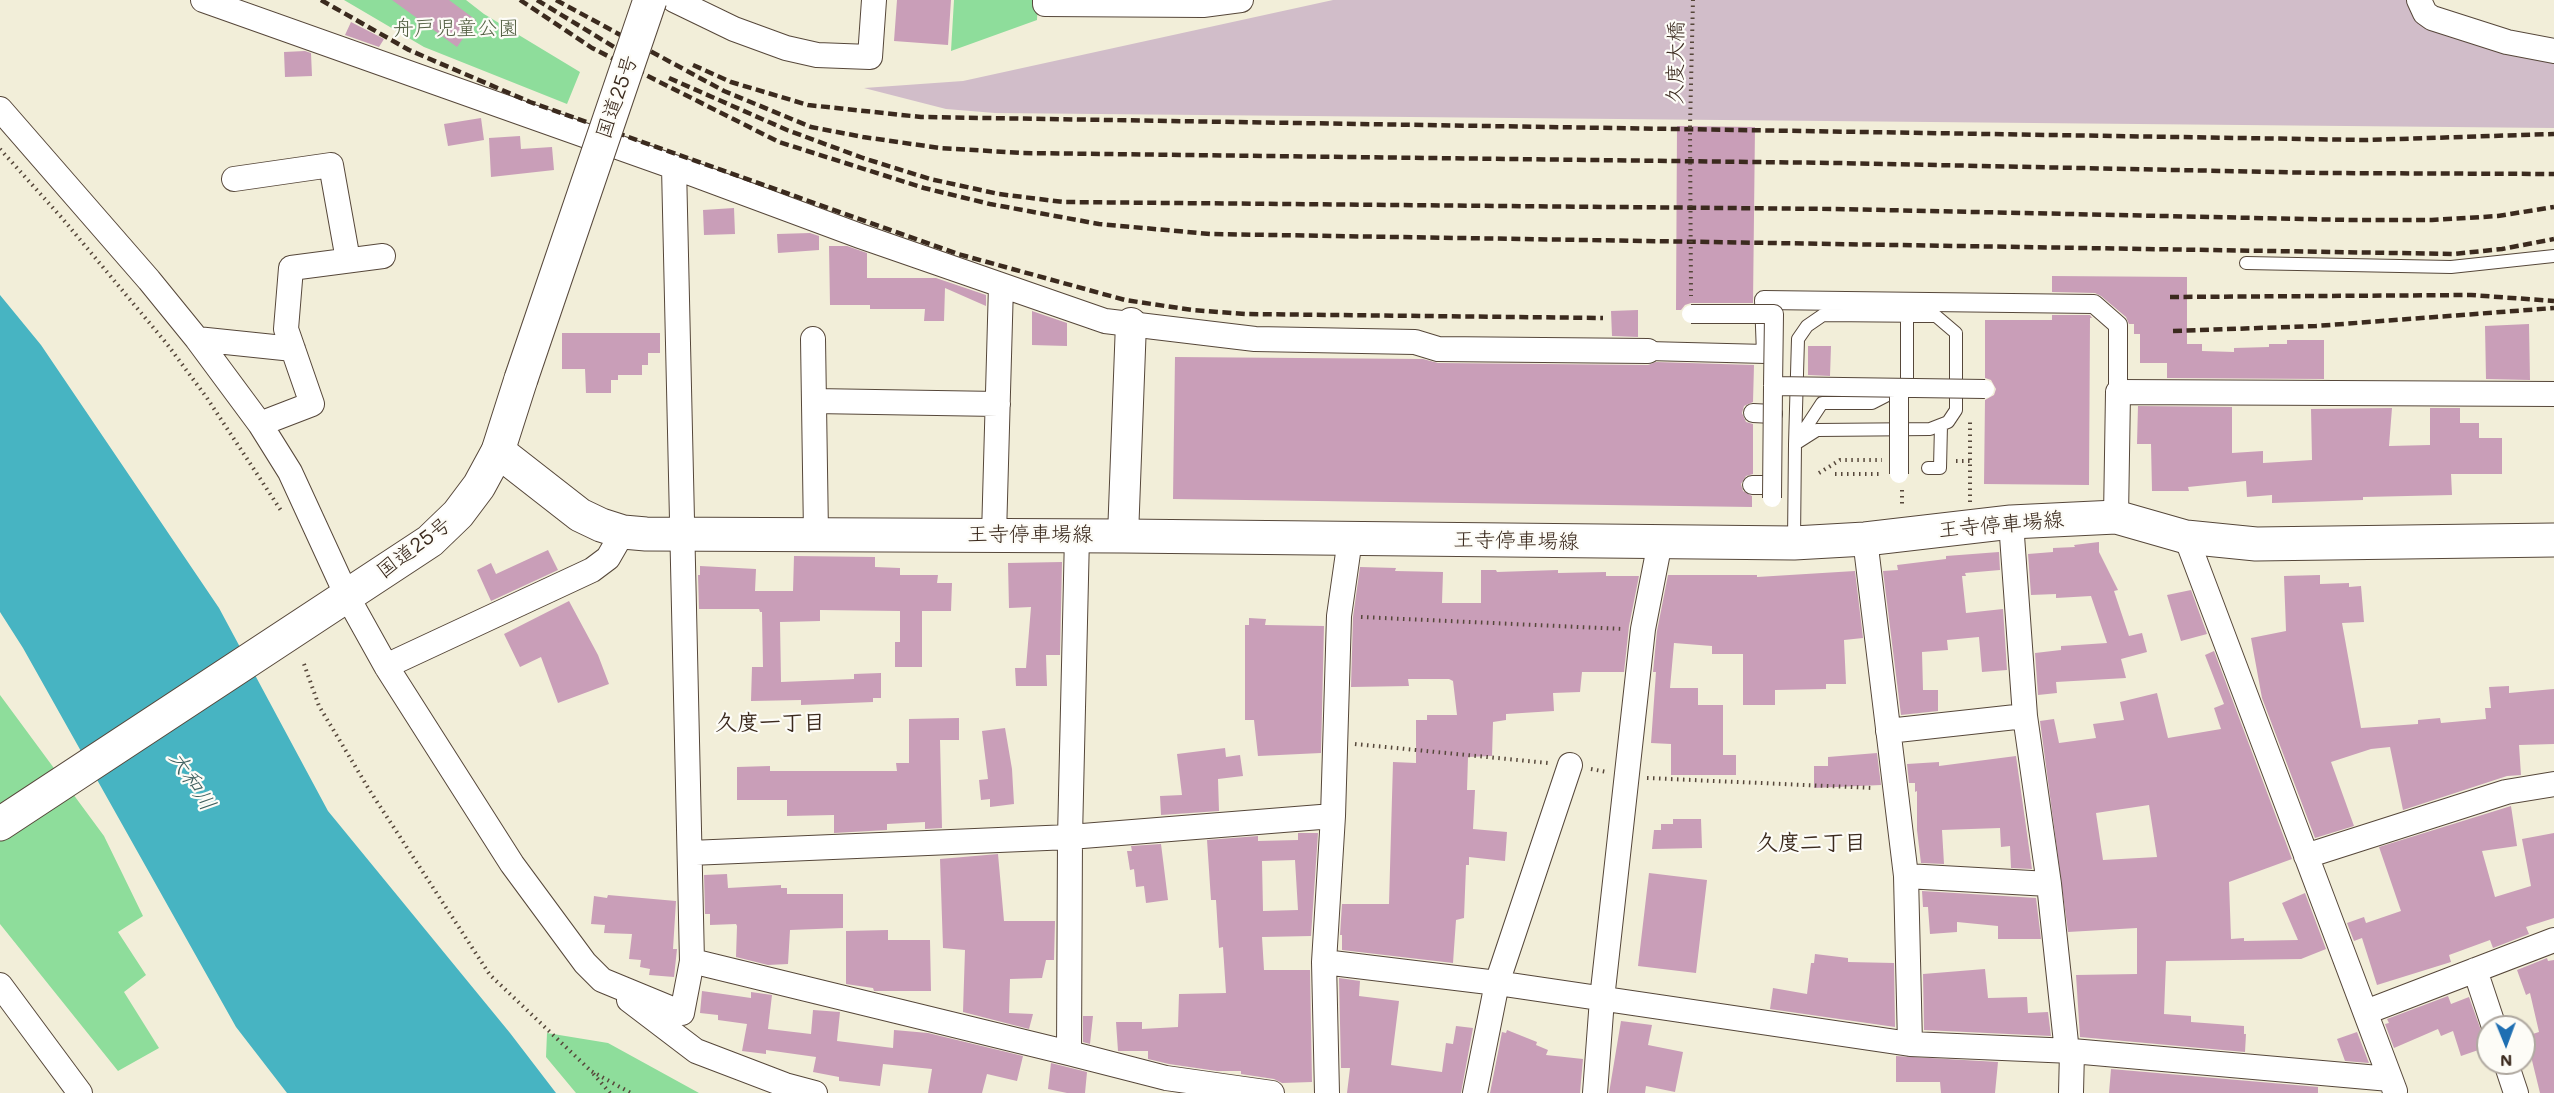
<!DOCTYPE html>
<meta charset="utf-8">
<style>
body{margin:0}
#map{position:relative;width:2554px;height:1093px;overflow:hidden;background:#f2eed9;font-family:Mali,sans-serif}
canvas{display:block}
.north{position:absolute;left:2476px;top:1015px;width:60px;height:60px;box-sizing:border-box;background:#fdfcf7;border:2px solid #afa8a0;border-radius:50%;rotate:179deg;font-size:16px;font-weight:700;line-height:24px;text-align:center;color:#3b2a1e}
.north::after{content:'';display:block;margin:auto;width:21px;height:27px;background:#1f6fb2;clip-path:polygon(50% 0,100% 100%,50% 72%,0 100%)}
</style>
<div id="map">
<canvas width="2554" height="1093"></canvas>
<div class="north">N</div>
</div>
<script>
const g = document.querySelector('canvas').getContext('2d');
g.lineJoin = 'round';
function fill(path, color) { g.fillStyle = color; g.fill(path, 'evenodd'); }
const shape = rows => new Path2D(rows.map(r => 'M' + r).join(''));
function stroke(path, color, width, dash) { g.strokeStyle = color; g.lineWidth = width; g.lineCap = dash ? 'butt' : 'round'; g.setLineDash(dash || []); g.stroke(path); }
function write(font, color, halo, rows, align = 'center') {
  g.font = font + ' Mali,"Klee One",sans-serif'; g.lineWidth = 4.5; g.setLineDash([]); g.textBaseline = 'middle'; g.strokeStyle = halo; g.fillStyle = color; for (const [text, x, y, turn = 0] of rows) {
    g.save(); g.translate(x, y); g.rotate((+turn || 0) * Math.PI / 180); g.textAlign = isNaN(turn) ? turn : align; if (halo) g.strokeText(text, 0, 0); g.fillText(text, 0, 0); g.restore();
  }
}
fill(shape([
 [1333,0,2410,0,2554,59,2554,128,995,113,946,109,864,88,963,81]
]), '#d1bdc9');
fill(shape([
 [344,0,466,0,484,14,580,72,567,104,424,47],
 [954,0,1038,0,1037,20,951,51],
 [0,695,104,836,143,916,118,932,146,975,124,992,159,1048,118,1071,0,924],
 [547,1033,608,1043,699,1093,576,1093,546,1057]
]), '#8edd9b');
fill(shape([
 [0,295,41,345,219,608,328,811,510,1033,556,1093,287,1093,236,1027,23,648,0,612]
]), '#47b4c2');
fill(shape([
 [392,0,449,0,476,20,457,47],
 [897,0,951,0,948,45,894,41],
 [351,22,384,39,379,47,345,35],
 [305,51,311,53,312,76,285,77,284,52],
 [481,118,484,140,448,146,444,124],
 [1677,126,1755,127,1753,303,1691,303,1685,305,1681,310,1676,310],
 [520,136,521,149,552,147,554,170,491,177,489,138],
 [734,208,735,234,704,235,703,210],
 [810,233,819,236,819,250,778,253,777,234],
 [829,246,847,246,867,253,867,278,936,278,986,295,986,306,945,288,944,321,924,321,925,309,870,309,870,305,830,305],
 [2052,276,2187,277,2187,344,2202,344,2202,351,2234,352,2234,348,2269,347,2269,344,2287,344,2287,340,2324,340,2324,379,2167,378,2167,363,2140,363,2140,334,2134,334,2134,324,2129,324,2126,317,2101,296,2095,293,2052,292],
 [1638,310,1638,337,1612,336,1611,311],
 [1032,311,1067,323,1067,346,1032,345],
 [2052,315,2090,315,2092,318,2090,318,2089,485,1984,484,1985,400,1994,395,1996,389,1991,380,1985,378,1985,320,2052,320],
 [2529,324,2530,380,2486,379,2485,326],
 [562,333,660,333,660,353,648,353,648,365,642,365,642,375,618,375,618,380,611,380,611,393,586,393,585,369,562,369],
 [1808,346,1831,346,1830,376,1808,375],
 [1175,357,1423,359,1438,363,1648,365,1656,362,1754,365,1753,402,1744,406,1742,413,1746,422,1753,424,1753,474,1746,476,1741,484,1743,491,1752,496,1752,507,1173,499],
 [2138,406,2232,407,2232,453,2263,451,2263,463,2312,460,2311,409,2392,408,2389,446,2430,445,2430,408,2460,408,2460,423,2479,423,2479,438,2502,438,2502,474,2451,474,2452,495,2363,497,2363,500,2272,503,2272,495,2247,497,2246,481,2188,487,2189,491,2152,491,2151,444,2137,444],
 [2099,542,2099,552,2118,590,2114,591,2129,636,2142,633,2147,652,2121,659,2126,678,2056,682,2057,693,2038,695,2035,653,2061,650,2061,646,2107,643,2091,596,2056,598,2056,594,2031,595,2028,554,2053,552,2053,548,2075,547,2074,545],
 [548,550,558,570,491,601,477,570,491,563,496,574],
 [1999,552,2000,570,1965,573,1966,576,1962,576,1966,613,2003,609,2007,670,1982,672,1979,637,1947,640,1948,650,1922,652,1923,690,1938,690,1938,711,1901,715,1883,571,1898,570,1897,565,1946,559,1946,556],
 [794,556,875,557,875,567,900,568,900,575,938,575,937,583,952,583,951,611,922,611,922,667,895,667,895,642,900,642,900,611,820,610,820,621,780,622,781,682,854,679,854,674,881,673,881,698,873,698,873,702,801,705,801,700,751,701,752,667,763,667,762,612,760,612,759,609,699,609,698,575,700,575,700,566,756,569,755,591,793,591],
 [1062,562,1060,655,1046,655,1047,686,1016,686,1015,668,1026,668,1031,607,1009,608,1008,563],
 [1360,567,1396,568,1395,571,1443,572,1442,603,1481,603,1481,570,1496,570,1497,572,1558,570,1558,573,1606,572,1606,576,1639,576,1629,626,1624,672,1582,672,1580,692,1553,693,1554,711,1506,714,1506,720,1493,722,1492,756,1468,757,1467,790,1475,790,1473,829,1507,832,1505,861,1469,857,1469,865,1466,865,1464,918,1456,920,1453,963,1342,950,1342,935,1340,935,1342,904,1389,904,1393,762,1416,763,1416,720,1427,720,1427,715,1457,715,1453,681,1449,679,1408,679,1409,686,1351,687,1353,617],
 [1855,571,1863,638,1844,640,1846,684,1826,684,1826,689,1775,690,1775,705,1743,705,1743,654,1712,654,1712,646,1674,643,1670,688,1698,688,1698,705,1723,705,1723,755,1736,755,1736,775,1671,775,1671,744,1651,743,1656,672,1653,672,1657,631,1668,575,1757,575,1757,577],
 [2320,575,2320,584,2349,583,2349,587,2361,586,2364,622,2342,623,2361,728,2418,724,2418,720,2440,718,2441,723,2486,719,2485,708,2491,708,2489,687,2509,686,2509,693,2554,689,2554,744,2519,745,2521,775,2507,776,2403,810,2390,747,2371,749,2331,762,2354,826,2315,838,2262,698,2251,638,2286,631,2284,576],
 [2191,590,2207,634,2181,641,2167,595],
 [569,601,598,655,609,684,558,703,541,657,520,667,504,634],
 [1249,618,1266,619,1265,625,1324,626,1321,753,1258,756,1254,720,1245,720,1245,625,1249,625],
 [2214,651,2292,859,2229,882,2231,939,2244,938,2244,941,2298,940,2282,903,2305,893,2326,949,2301,959,2166,961,2164,1014,2191,1016,2191,1022,2244,1026,2244,1034,2246,1034,2245,1052,2080,1037,2076,975,2137,974,2137,928,2068,932,2040,721,2054,719,2059,743,2096,738,2093,724,2124,720,2120,702,2157,693,2168,738,2221,729,2214,708,2224,704,2205,655],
 [2149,805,2157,857,2103,860,2096,813],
 [959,718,959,740,940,740,942,828,925,829,925,822,887,824,887,830,834,833,834,815,787,816,787,800,737,800,737,767,770,766,770,771,897,771,896,763,909,763,909,719],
 [1005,728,1012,769,1014,804,990,807,990,799,981,800,979,780,988,779,982,731],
 [1225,748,1226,757,1240,755,1243,776,1218,779,1219,811,1161,815,1160,796,1182,795,1177,754],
 [1877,753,1881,785,1814,788,1814,766,1828,766,1828,757],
 [2016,756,2032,869,2011,868,2010,846,2001,847,2000,828,1942,830,1944,864,1921,863,1917,830,1917,791,1915,792,1915,783,1909,783,1907,764,1939,762,1939,766],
 [2511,806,2517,846,2482,851,2495,897,2531,886,2522,839,2554,833,2554,918,2526,927,2529,934,2493,948,2490,940,2449,955,2451,962,2377,985,2362,938,2354,941,2347,923,2364,917,2366,923,2401,911,2379,847],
 [1673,819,1701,819,1702,848,1652,849,1654,830,1661,830,1661,824,1673,824],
 [1298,833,1318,833,1311,936,1262,937,1264,970,1310,970,1312,1082,1282,1083,1274,1079,1241,1074,1241,1071,1217,1071,1169,1064,1148,1059,1148,1051,1118,1051,1116,1022,1142,1022,1142,1029,1178,1027,1179,994,1226,993,1223,947,1219,948,1216,900,1211,900,1207,840,1258,836,1258,841,1298,840],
 [1295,860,1298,910,1263,911,1262,861],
 [1161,844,1168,900,1146,903,1144,886,1136,887,1134,869,1130,870,1127,851,1132,851,1131,846],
 [998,854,1004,921,1055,921,1054,960,1046,960,1042,978,1010,979,1009,1013,1033,1014,1029,1029,963,1012,965,950,943,948,940,859],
 [1649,873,1707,880,1696,973,1638,966],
 [727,874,728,888,781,885,781,888,787,888,787,894,843,894,843,928,790,930,788,964,768,965,736,957,737,926,736,924,710,925,710,914,705,914,704,875],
 [1922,891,2036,898,2041,939,1998,939,1998,926,1957,922,1957,932,1930,934,1928,907,1923,907],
 [608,895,676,901,673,949,677,949,674,977,649,975,650,969,640,967,641,960,629,959,632,934,604,933,605,925,591,924,594,896,607,898],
 [888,930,888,940,930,940,931,991,874,991,873,988,846,984,846,931],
 [1815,954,1848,958,1848,962,1894,963,1895,1027,1770,1009,1773,988,1807,994,1811,963,1814,963],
 [2547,958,2548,961,2554,960,2554,1093,2540,1093,2526,1036,2539,1032,2530,993,2526,995,2517,970],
 [1985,969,1988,998,2027,997,2028,1013,2048,1012,2051,1036,1924,1030,1923,974],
 [1339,978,1360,981,1359,996,1399,1001,1391,1065,1442,1072,1446,1043,1453,1044,1456,1026,1473,1028,1461,1093,1347,1093,1350,1068,1341,1068],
 [702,991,751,998,751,992,772,995,768,1029,811,1034,813,1010,840,1012,837,1041,893,1048,894,1030,928,1033,1023,1056,1017,1081,987,1074,982,1093,928,1093,932,1069,883,1064,880,1086,839,1081,839,1077,813,1072,816,1057,766,1050,766,1054,742,1051,747,1024,718,1020,718,1015,700,1013],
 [2448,996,2451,1004,2469,997,2487,1047,2461,1056,2453,1031,2441,1036,2438,1029,2394,1048,2385,1024,2389,1023,2387,1019],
 [1083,1016,1093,1016,1090,1044,1083,1042],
 [1621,1021,1652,1025,1648,1045,1683,1052,1675,1092,1646,1086,1645,1093,1609,1093],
 [1507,1030,1537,1042,1536,1045,1548,1050,1546,1055,1583,1059,1580,1093,1490,1093,1502,1032,1506,1033],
 [2357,1032,2369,1063,2345,1061,2337,1039],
 [1896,1056,1998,1062,1995,1093,1941,1093,1940,1082,1896,1082],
 [1051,1063,1087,1072,1085,1093,1067,1093,1048,1089],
 [2111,1069,2318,1087,2318,1093,2109,1093]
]), '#c99eb8');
const service = shape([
 [2246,263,2451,267,2554,256],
 [1797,441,1822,403,1872,403,1907,385,1907,316],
 [1928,468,1940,468,1941,425],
 [1794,540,1795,444,1798,339,1807,326,1823,315,1936,316,1956,333,1956,410,1948,422,1930,429,1817,430,1795,444]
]);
const pedestrian = shape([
 [1648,351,1766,354,1764,300,2094,304,2118,325,2118,392],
 [1753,413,1773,414],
 [1752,485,1772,485]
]);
const minor = shape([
 [203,0,674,167,860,236,1105,321,1255,339,1415,342,1438,349,1648,351],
 [674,0,734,29,786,48,817,55,870,57,874,0],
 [1045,0,1045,4,1203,5,1241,0],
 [2419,0,2425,13,2432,18,2507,42,2554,51],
 [0,109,149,280,197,339,260,424,290,472,347,596,386,666,512,864,585,963,602,980,682,1013,692,961],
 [674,167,692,961,1069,1053,1166,1078,1272,1093],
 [234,179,331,165,348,260],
 [197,339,293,349],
 [813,339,816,534],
 [814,401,998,404],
 [260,424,312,404,286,329,291,268,383,256],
 [2116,517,2118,392,2554,394],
 [2011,522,2025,716,2049,884,2067,1052],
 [994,535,1001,285],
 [2186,537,2395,1091],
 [1865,539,1906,876,1910,1044],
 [386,666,592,570,608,558,623,532],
 [1888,731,2025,716],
 [690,853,1070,837,1333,816],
 [2306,856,2506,792,2554,784],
 [1906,876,2049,884],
 [1324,962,1497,983,1910,1044,2072,1051,2390,1079],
 [2475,970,2494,1027],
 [0,985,80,1093],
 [629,1000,696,1051,785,1085,815,1093],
 [2366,1012,2554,940],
 [1069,1053,1070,837,1077,536],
 [2506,1063,2516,1093],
 [1327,1093,1324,962,1333,816,1339,616,1350,539],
 [1475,1093,1497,983,1570,765],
 [1595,1093,1602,999,1643,629,1660,542],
 [2071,1093,2072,1051]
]);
const tertiary = shape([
 [1123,536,1131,323]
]);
const secondary = shape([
 [498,451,580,515,601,525,623,532,646,534,1123,536,1794,543,1865,539,2011,522,2116,517,2186,537,2256,544,2554,540]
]);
const trunk = shape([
 [0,824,430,541,458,514,479,486,498,451,521,379]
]);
stroke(service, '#56473a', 14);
stroke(pedestrian, '#56473a', 20);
stroke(minor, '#56473a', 26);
stroke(tertiary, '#56473a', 32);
stroke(secondary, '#56473a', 35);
stroke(trunk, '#56473a', 35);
stroke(shape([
 [1690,127,1693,0],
 [0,149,62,218,167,344,207,398,282,512],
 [1956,461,1970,461],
 [1819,473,1840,460,1882,460],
 [1835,474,1883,474],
 [1902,490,1902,507],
 [1970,502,1970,420],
 [1361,617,1623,629],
 [304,664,319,706,370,791,490,975,591,1071],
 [1355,744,1548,763],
 [1591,769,1607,772],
 [1647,778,1873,788],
 [610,1093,591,1071,631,1093]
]), '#56473a', 4, [1.5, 4.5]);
stroke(service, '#fff', 12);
stroke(pedestrian, '#fff', 18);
stroke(minor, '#fff', 24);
stroke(tertiary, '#fff', 30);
stroke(secondary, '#fff', 33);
stroke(trunk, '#fff', 33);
stroke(shape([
 [321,0,409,50,530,102,958,254,1125,300,1192,310,1245,314,1603,318],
 [520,0,592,48,779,142,924,188,990,204,1099,224,1210,234,2396,253,2453,254,2502,249,2554,239],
 [537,0,642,64],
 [556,0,724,91,811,127,863,137,940,148,1022,153,1837,163,2322,173,2554,174],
 [693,65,731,82,808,105,921,117,2366,140,2554,134],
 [669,78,787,130,863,158,930,179,999,194,1063,202,1836,209,2350,220,2432,220,2498,216,2554,207],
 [2170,297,2471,295,2554,301],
 [2173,331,2316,326,2554,308]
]), '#3b2a1e', 4.5, [9, 4.5]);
const pedestrianBridge = shape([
 [1691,314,1774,314,1773,386],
 [1899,388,1899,474],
 [1772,498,1773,386,1985,389]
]);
const trunkBridge = shape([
 [521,379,650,0]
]);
stroke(pedestrianBridge, '#56473a', 20, []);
stroke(trunkBridge, '#56473a', 35, []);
stroke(shape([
 [1690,127,1691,296]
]), '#56473a', 4, [1.5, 4.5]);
stroke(pedestrianBridge, '#fff', 18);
stroke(trunkBridge, '#fff', 33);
write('21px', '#546044', '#fdfcf7', [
 ["舟戸児童公園",456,29]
]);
write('21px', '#3b2a1e', '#fdfcf7', [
 ["久度大橋",1676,63,-89],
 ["国道25号",617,97,-71],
 ["王寺停車場線",2001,525,-5],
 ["王寺停車場線",1030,535],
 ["王寺停車場線",1516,541,1],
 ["国道25号",414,548,-37]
]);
write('bold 22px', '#3b2a1e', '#fdfcf7', [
 ["久度一丁目",770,723],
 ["久度二丁目",1811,843]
]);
write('italic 22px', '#406160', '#fdfcf7', [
 ["大和川",192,781,57]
]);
</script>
